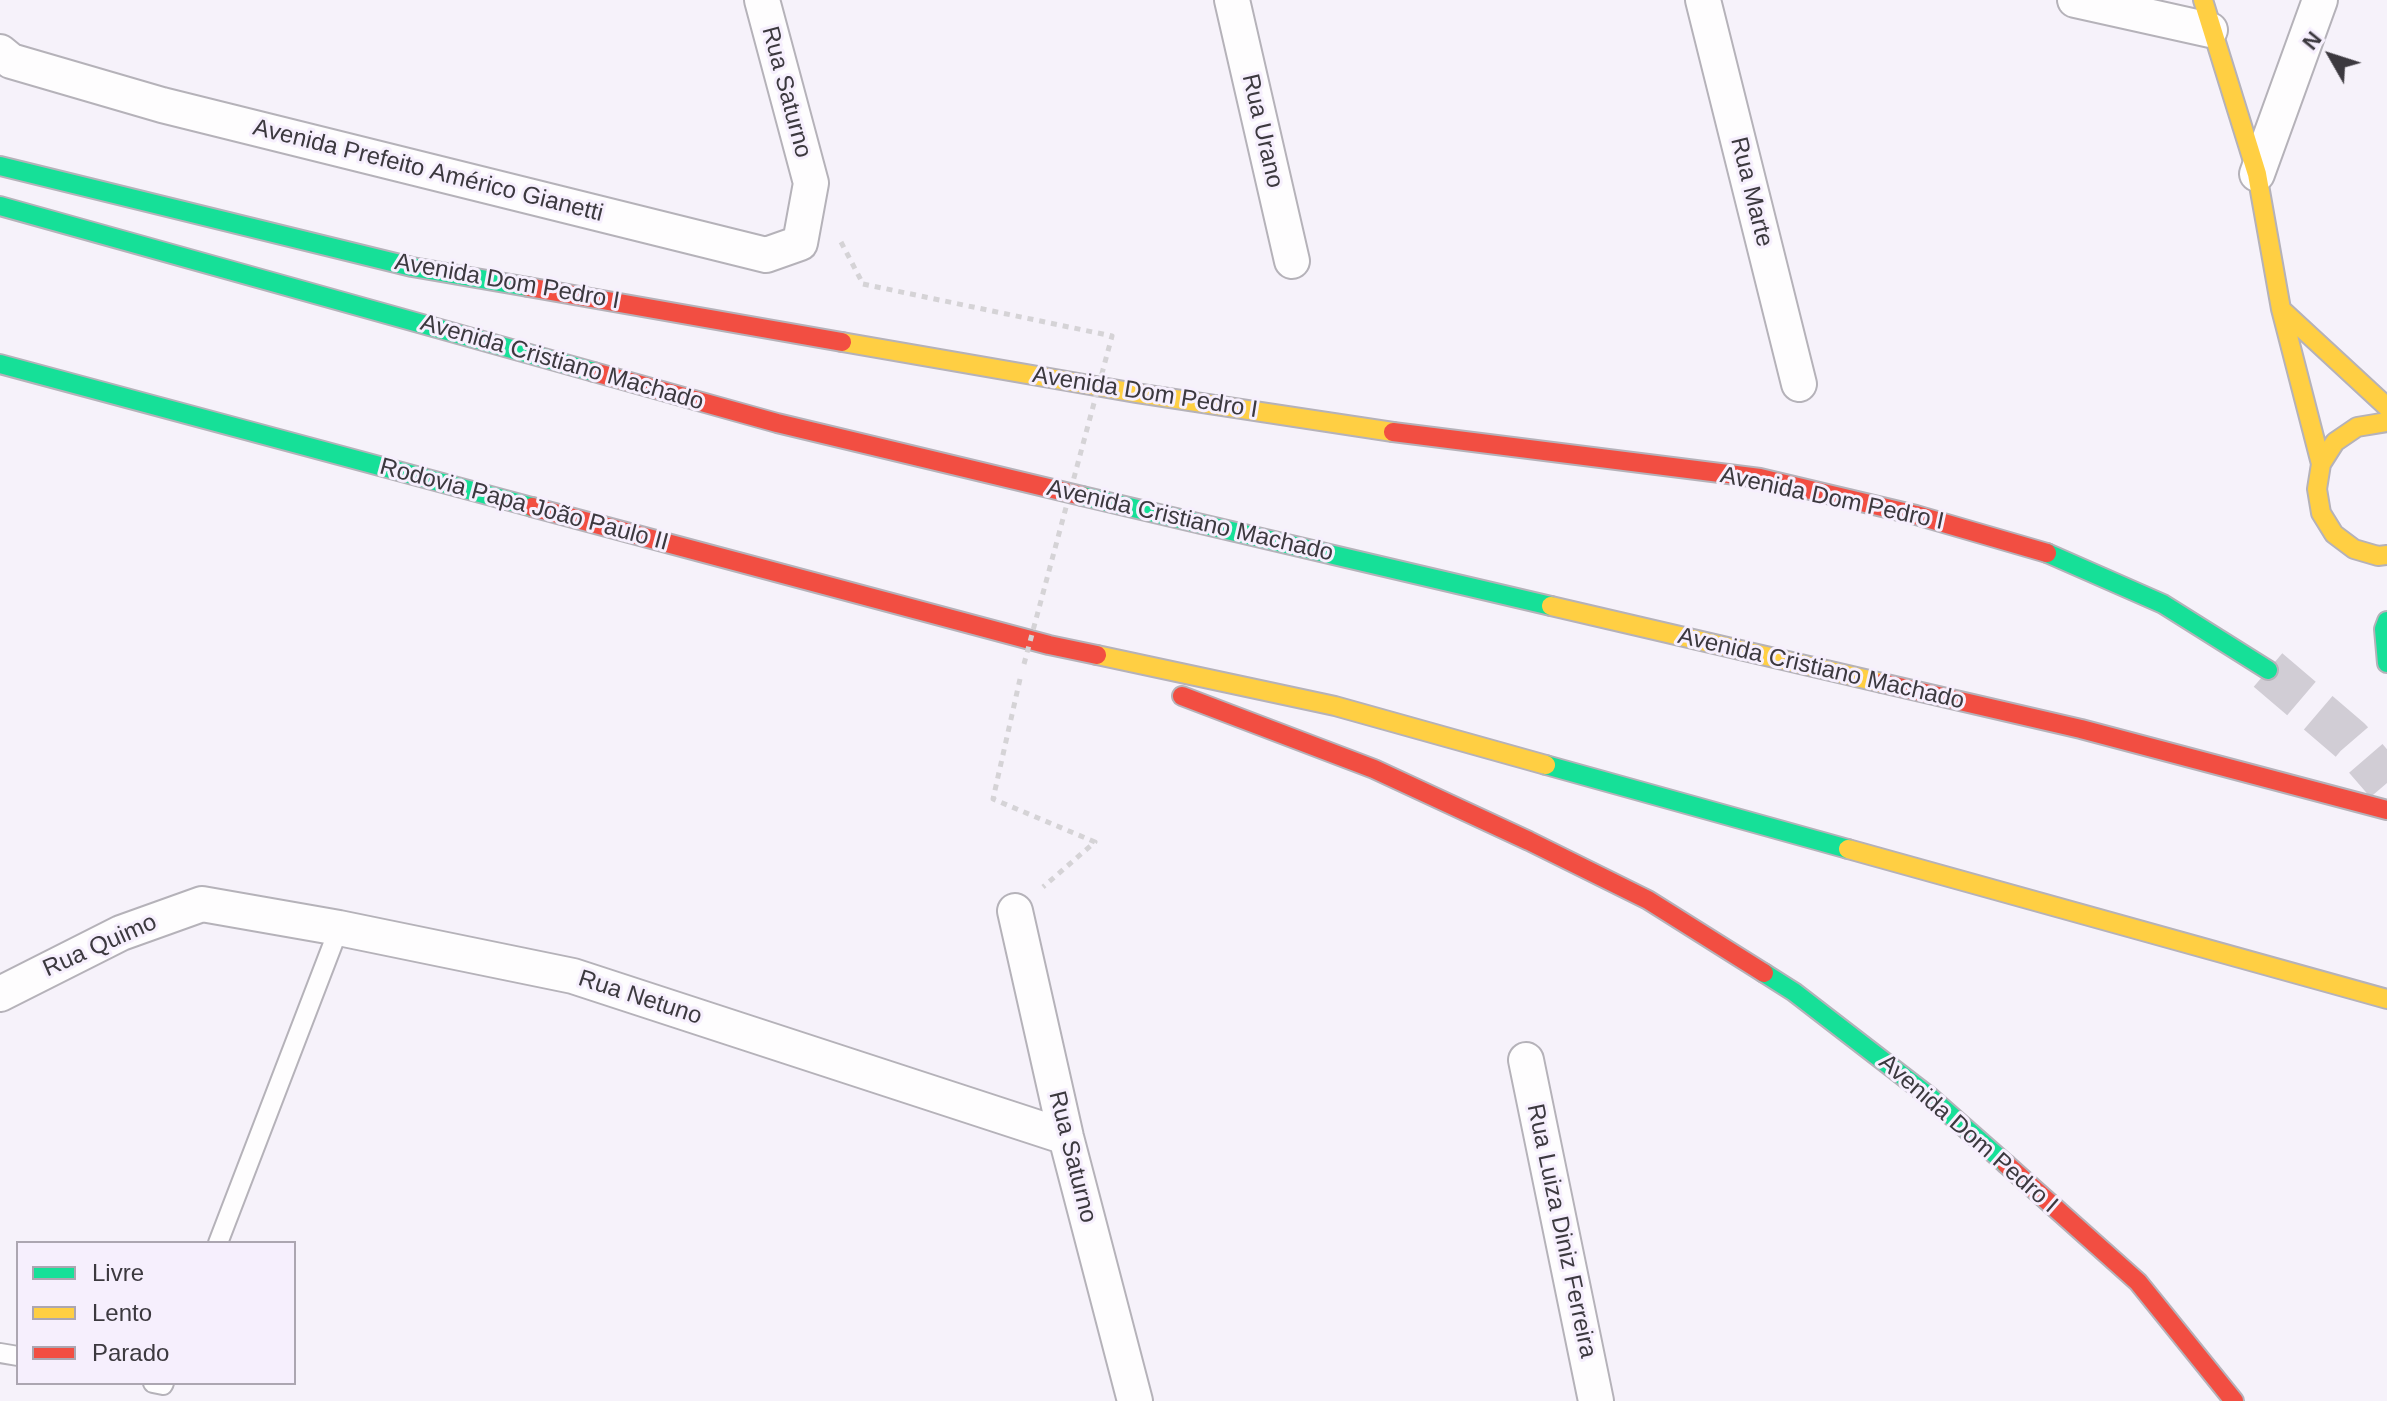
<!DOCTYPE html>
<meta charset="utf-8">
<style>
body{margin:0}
#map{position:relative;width:2387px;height:1401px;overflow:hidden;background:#f6f2fa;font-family:Helvetica,sans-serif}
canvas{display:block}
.legend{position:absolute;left:16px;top:1241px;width:280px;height:144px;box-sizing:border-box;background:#f6effd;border:2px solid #aca6b1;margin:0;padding:10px 14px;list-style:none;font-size:24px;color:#3c393f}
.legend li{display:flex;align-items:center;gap:16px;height:40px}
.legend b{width:40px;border:2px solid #aca6b1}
.north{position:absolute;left:2291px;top:16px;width:80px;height:80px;-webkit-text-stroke:6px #f6effd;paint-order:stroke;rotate:309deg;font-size:22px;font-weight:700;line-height:32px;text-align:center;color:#3c393f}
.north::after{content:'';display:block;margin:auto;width:28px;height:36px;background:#3c393f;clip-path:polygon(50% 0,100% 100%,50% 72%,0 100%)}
</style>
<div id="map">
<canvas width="2387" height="1401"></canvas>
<ul class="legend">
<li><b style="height:10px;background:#16e098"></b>Livre</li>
<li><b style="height:10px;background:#ffcf43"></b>Lento</li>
<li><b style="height:10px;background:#f24e42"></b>Parado</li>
</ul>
<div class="north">N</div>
</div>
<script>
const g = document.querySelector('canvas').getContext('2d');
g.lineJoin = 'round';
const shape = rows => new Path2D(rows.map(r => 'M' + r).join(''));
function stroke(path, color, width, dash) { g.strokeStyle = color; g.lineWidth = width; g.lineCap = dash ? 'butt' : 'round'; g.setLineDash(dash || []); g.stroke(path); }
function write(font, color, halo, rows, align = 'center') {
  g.font = font + ' Helvetica,sans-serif'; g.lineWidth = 6; g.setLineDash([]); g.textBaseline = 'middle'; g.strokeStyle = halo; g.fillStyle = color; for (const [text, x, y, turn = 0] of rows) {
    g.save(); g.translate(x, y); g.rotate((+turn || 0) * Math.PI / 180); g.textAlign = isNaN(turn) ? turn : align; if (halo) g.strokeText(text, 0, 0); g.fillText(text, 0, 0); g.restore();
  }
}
stroke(shape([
 [2268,670,2350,740,2387,783]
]), '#d1cdd5', 44, [44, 22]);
const lane = shape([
 [218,1243,339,928],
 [0,1353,18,1356],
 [153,1383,163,1385,164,1383]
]);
const street = shape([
 [1232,0,1292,261],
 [1703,0,1799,384],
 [2075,0,2210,30],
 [0,52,11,61,162,105,766,255,800,243,811,183,762,0],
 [2257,174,2320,0],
 [1015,911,1066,1137,1135,1401],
 [0,994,121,933,202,904,339,928,573,976,1066,1137],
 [1526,1060,1596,1401]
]);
const fast = shape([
 [0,166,412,267,528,287],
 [0,206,594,372],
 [0,364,532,507],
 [1082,496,1551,606],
 [2047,553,2163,604,2268,670],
 [2387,621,2384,629,2387,663],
 [1546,765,1848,849],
 [1764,973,1794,992,1930,1097,2006,1164]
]);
const slow = shape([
 [2203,0,2257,174,2281,309,2321,464],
 [2281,309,2387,407],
 [842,342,1136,393,1393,432],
 [2387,422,2357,427,2335,442,2321,464,2317,489,2321,513,2334,534,2354,549,2378,556,2387,555],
 [1551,606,1882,683],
 [1097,655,1335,706,1546,765],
 [1848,849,2387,999]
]);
const jam = shape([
 [528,287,842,342],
 [594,372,777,423,1082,496],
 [1393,432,1760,478,1916,515,2047,553],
 [532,507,1049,645,1097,655],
 [1882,683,2081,729,2387,810],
 [1182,696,1374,769,1529,841,1648,900,1764,973],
 [2006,1164,2138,1282,2234,1401]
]);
stroke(lane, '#b5b2b9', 22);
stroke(street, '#b5b2b9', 38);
stroke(fast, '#b5b2b9', 22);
stroke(slow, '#b5b2b9', 22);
stroke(jam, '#b5b2b9', 22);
stroke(shape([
 [841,242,863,284],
 [1020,679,993,799,1095,842,1043,887]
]), '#d5d3d6', 5, [6, 6]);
stroke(lane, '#fefdfe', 18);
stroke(street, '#fefdfe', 34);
stroke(fast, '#16e098', 18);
stroke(slow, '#ffcf43', 18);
stroke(jam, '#f24e42', 18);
stroke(shape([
 [863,284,1112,336,1024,664]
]), '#d5d3d6', 5, [6, 6]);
write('24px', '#3c393f', '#f6effd', [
 ["Rua Saturno",786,92,75],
 ["Rua Urano",1262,131,77],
 ["Avenida Prefeito Américo Gianetti",428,171,14],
 ["Rua Marte",1751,192,76],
 ["Avenida Dom Pedro I",507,282,10],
 ["Avenida Cristiano Machado",562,363,16],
 ["Avenida Dom Pedro I",1145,393,9],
 ["Avenida Dom Pedro I",1832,499,12],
 ["Rodovia Papa João Paulo II",524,505,15],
 ["Avenida Cristiano Machado",1190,521,13],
 ["Avenida Cristiano Machado",1821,669,13],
 ["Rua Quimo",100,946,-24],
 ["Rua Netuno",640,998,18],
 ["Avenida Dom Pedro I",1968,1134,41],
 ["Rua Saturno",1072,1157,76],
 ["Rua Luiza Diniz Ferreira",1561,1231,78]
]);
</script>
